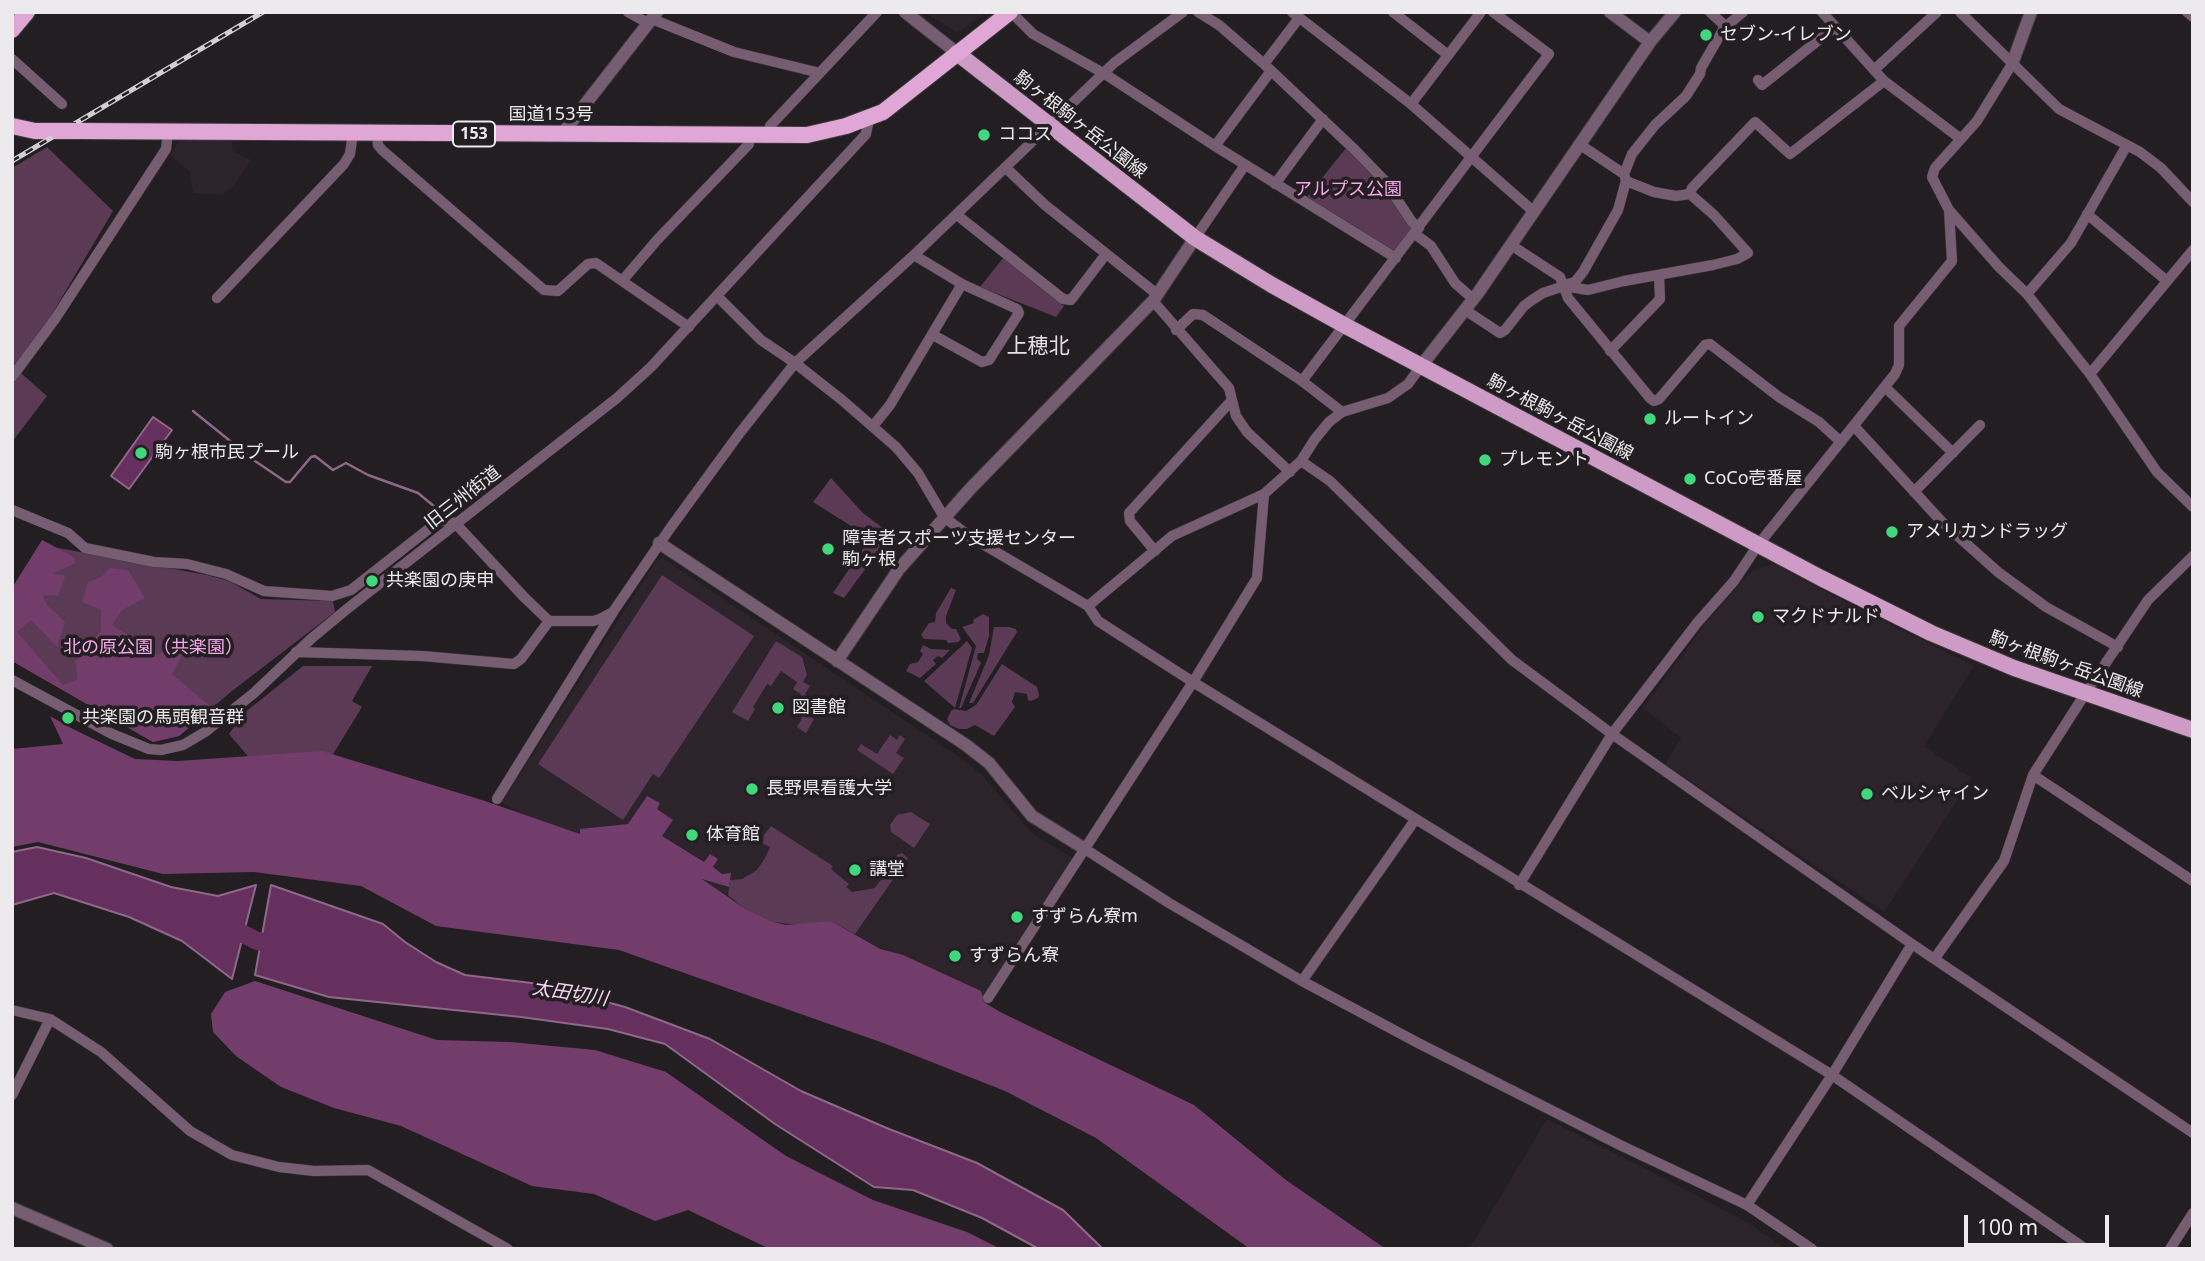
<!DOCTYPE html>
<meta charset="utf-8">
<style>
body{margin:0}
#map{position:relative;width:2205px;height:1261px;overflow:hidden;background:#221e21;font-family:"Noto Sans",sans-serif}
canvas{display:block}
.frame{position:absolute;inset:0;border:14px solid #edeaed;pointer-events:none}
.scale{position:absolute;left:1964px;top:1215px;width:145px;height:32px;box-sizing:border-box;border:4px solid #edeaed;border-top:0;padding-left:9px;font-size:21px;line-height:24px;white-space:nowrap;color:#edeaed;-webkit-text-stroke:5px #221e21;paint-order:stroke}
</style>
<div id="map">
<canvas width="2205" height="1261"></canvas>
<div class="frame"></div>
<div class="scale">100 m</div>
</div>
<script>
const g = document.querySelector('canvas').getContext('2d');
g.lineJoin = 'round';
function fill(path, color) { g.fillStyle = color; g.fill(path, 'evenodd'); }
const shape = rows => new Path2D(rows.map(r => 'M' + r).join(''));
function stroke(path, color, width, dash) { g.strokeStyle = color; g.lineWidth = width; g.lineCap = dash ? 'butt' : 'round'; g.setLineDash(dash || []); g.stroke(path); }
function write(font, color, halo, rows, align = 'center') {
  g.font = font + ' "Noto Sans","Noto Sans JP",sans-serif'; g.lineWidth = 7; g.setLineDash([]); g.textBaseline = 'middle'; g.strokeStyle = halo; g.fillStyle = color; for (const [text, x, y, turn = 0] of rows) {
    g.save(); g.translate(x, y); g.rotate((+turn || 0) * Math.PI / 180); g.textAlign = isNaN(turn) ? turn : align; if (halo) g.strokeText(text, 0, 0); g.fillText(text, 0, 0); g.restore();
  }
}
fill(shape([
 [924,12,982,12,983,14,958,33],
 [179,140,232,140,233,151,251,160,233,187,222,195,193,193,190,172,170,155],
 [663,558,965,761,982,775,1033,834,1074,859,976,1011,557,837,502,802,656,561],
 [1774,564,1847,603,1974,666,1924,746,1972,778,1884,912,1665,764,1681,738,1643,708,1706,623,1751,571],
 [1547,1119,1666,1179,1750,1224,1786,1249,1469,1249]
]), '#2c232b');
fill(shape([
 [47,147,113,211,49,319,14,367,47,396,12,442,12,168],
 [1346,148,1380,183,1411,226,1411,231,1396,250,1389,250,1306,198],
 [1004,257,1064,306,1056,317,980,287],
 [831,478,863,513,891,534,844,598,833,593,870,538,813,502],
 [42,545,207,575,229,581,261,599,333,601,335,612,232,691,179,736,153,742,12,661,12,595],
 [662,575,754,636,659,778,653,774,623,820,538,764],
 [951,588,956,590,946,616,946,623,952,629,956,629,961,639,958,642,948,643,946,640,924,639,921,635,929,623,935,622,936,613],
 [983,614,989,617,989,636,984,653,978,653,977,658,981,663,961,708,959,708,976,646,962,627,974,623,973,620],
 [994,627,1009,627,1016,629,1017,632,973,703,969,703,989,655],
 [776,641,802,657,807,675,803,682,810,686,805,694,811,698,808,702,813,705,809,711,814,714,812,718,814,719,806,733,797,727,801,720,803,713,800,711,804,705,797,700,801,694,793,689,797,682,781,671,771,686,767,684,753,707,755,709,748,721,732,712],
 [967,641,972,648,955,708,924,681],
 [923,645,931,649,950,650,942,658,938,656,933,660,936,664,920,678,906,671,910,664,918,662,923,654,920,651],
 [1002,664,1037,687,1039,695,1038,698,1031,701,1028,700,1027,694,1015,692,1012,702,1015,707,994,736,975,725,967,729,959,729,950,725,947,719,951,711,954,709,966,711,976,705],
 [303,666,372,666,352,701,362,707,319,777,258,768,229,734,244,713],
 [890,735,897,740,900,735,905,739,896,753,904,758,893,774,857,750,861,744,877,754],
 [911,812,930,824,914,848,891,832,890,825,897,815],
 [771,826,833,866,831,869,849,884,846,887,852,892,875,888,883,877,876,872,886,857,893,862,897,855,902,853,908,858,855,934,831,921,801,925,773,922,744,908,728,895,730,880,742,879,757,870,765,858,770,847,763,844,764,835]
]), '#5a3a55');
fill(shape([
 [42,540,74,557,76,563,53,573,65,576,58,596,42,595,48,606,65,622,57,647,31,620,17,632,63,685,78,679,75,661,101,631,101,610,82,602,88,582,101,577,110,568,128,570,145,598,122,610,112,625,158,655,168,647,186,648,172,674,212,708,179,736,153,742,12,661,12,588],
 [50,716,73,729,135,759,178,761,322,751,485,801,580,834,580,829,628,824,647,796,660,803,657,809,673,820,662,836,704,862,710,854,718,859,713,867,722,874,731,873,729,887,702,879,744,908,773,922,786,925,831,921,880,949,903,955,981,991,985,1003,1002,1013,1194,1105,1286,1180,1386,1249,1250,1249,1096,1138,1005,1091,886,1044,619,950,436,926,361,886,254,872,163,874,38,842,12,847,12,749,63,744],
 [255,981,437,1040,510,1042,595,1050,666,1072,786,1156,873,1200,967,1232,1001,1249,770,1249,688,1210,655,1221,594,1194,532,1186,401,1126,334,1108,281,1087,236,1056,213,1032,211,1014,225,992]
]), '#723d6b');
const water = shape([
 [153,417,172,430,129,489,111,476,153,417],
 [37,847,86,858,171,887,218,896,256,885,232,979,182,941,129,917,54,893,12,905,12,852,37,847],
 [271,885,383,924,405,942,436,962,465,975,540,984,625,1007,710,1039,801,1091,889,1129,977,1163,1063,1210,1103,1249,1039,1249,982,1218,913,1190,874,1187,775,1124,665,1044,608,1029,521,1017,329,997,255,975,271,885]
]);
fill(water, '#65305e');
stroke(water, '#8e6889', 2);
stroke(shape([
 [193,411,255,461,286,482,290,482,311,457,315,456,333,470,346,463,368,475,418,493,435,507]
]), '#8e6889', 2.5);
stroke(shape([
 [222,923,255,940,283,948]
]), '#65305e', 18);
const minor = shape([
 [628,12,648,23],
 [1011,12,1033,34,1105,74,1215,146,1396,258],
 [1198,12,1219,25,1264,64,1355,150,1384,180,1412,222,1419,228],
 [1292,12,1411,104,1533,211],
 [1393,12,1448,55],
 [1710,12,1723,24,1724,28],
 [1822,12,1884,81,1961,139],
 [1960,12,2059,109,2140,152,2161,168,2193,202],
 [2187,12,2193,17],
 [652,19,734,52,820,73],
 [12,59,62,104],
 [1264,64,1299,18],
 [1874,70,1937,12],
 [1758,80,1762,85,1835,27],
 [1411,104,1481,12],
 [377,134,378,145,382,150,544,290,558,291,588,264,596,263,689,327],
 [769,134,770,126,877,12],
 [1579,144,1624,174],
 [1215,146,1271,71],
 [1006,168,1045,205,1158,295],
 [1626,181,1654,192,1676,196,1690,194,1692,188,1755,122,1790,154,1884,81],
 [1275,184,1323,119],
 [1949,210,1999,267,2027,294,2090,374,2157,472,2193,507],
 [2087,214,2167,281],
 [957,215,1063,299,1071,300,1106,254],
 [1415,234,1431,246,1455,283,1472,298],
 [1195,238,1245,165],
 [1511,245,1560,277,1568,298,1650,398,1654,401,1659,399,1705,345,1710,344,1779,397,1819,422,1841,442],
 [622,281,657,240,749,144,749,135],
 [1564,285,1575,282,1583,272,1618,210,1626,181,1624,174,1632,154,1655,125,1686,96,1700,74,1701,68,1724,28,1743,12],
 [2027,294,2071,243,2127,145],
 [717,296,761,340,795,363,842,400,896,447,918,473,944,517,969,536,1088,606,1172,536,1264,494,1301,461,1315,439,1329,422,1342,412,1388,398,1408,384,1421,366],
 [217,298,344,164,350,154,353,133],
 [1153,301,1229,388,1236,416,1247,432,1290,472],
 [1465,310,1500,333,1505,330,1524,306,1532,300,1543,293,1564,286,1588,290,1624,281,1713,265,1737,259,1748,253,1714,215,1690,194],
 [1176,330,1193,314,1203,315,1302,381,1342,412],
 [933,335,982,362,989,360,1019,313,1017,309,962,284],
 [1610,351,1660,299,1659,275],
 [2090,374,2193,250],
 [12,377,55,319,166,149,168,132],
 [1302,381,1549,54,1493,12],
 [1885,387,1953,453],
 [873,426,890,405,962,284,914,255],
 [1854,426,1942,522,1998,572,2046,607,2118,647],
 [1301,461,1330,481,1512,660,1612,734,1912,944,2193,1133],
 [1914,492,1980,425],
 [12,510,68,533,85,548,154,562,187,564,226,574,264,591,332,596,351,590,440,520,455,523,524,597,549,621,593,621,600,619,613,612,671,527,739,434,795,363,914,255,1114,63,1183,12],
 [1155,551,1130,521,1129,513,1232,400],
 [1088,606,1098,621,1193,682,1832,1075,2086,1249],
 [296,652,422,656,514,664,521,659,549,621],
 [12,680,112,734,149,749,161,750,183,745,205,732,254,693,312,638,347,609,617,398,651,367,866,134,869,119],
 [2033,775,2193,881],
 [497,799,613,612],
 [1085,849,1169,903,1302,981,1420,1044,1620,1145,1747,1205,1812,1249],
 [1519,885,1612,734,1697,623,1734,581,1758,545,1895,374,1899,365,1899,326,1952,261,1949,210,1932,177,1935,168,1977,121,2012,64],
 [1935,958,2004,861,2033,775,2085,694,2148,600,2193,556],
 [1302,981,1415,820],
 [988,998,1193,682,1257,578,1264,494],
 [12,1010,50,1019,101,1052,190,1131,232,1155,279,1167,314,1171,368,1170,508,1249],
 [12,1095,50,1019],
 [1747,1205,1832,1075,1912,944],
 [2170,1249,2193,1213]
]);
const tertiary = shape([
 [905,12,957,53],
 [1610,12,1650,42],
 [2012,64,2031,12],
 [562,134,657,12],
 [1421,366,1478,293,1650,42,1675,12],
 [659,543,966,745,989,763,1032,816,1085,849],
 [837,661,899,569,971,488,1153,301,1195,238],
 [12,1208,107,1249]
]);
const primary = shape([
 [957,53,1195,238,1272,285,1344,325,1821,578,1931,633,2014,668,2193,730]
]);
const trunk = shape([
 [12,30,27,12],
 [12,126,35,131,57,131],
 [76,131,807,135,846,126,883,112,1010,12]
]);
stroke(minor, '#3e3b3e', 11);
stroke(tertiary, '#3e3b3e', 14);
stroke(primary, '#3e3b3e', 18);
stroke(trunk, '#3e3b3e', 18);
stroke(minor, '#765d72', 10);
stroke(tertiary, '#765d72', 12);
stroke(primary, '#ce9bc6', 16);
stroke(trunk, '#e0a7d6', 16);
const rail = shape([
 [12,161,263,12]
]);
stroke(rail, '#d2cfd2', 5);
stroke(rail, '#221e21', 2.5, [8]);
const trunkBridge = shape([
 [57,131,76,131]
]);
stroke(trunkBridge, '#3e3b3e', 18, []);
stroke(trunkBridge, '#e0a7d6', 16);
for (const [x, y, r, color] of [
 [1706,35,7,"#41d77c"],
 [984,135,7,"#41d77c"],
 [1650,419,7,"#41d77c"],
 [141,453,7,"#41d77c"],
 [1485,460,7,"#41d77c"],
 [1690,479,7,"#41d77c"],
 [1892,532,7,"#41d77c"],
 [828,549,7,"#41d77c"],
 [372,581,7,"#41d77c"],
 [1758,617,7,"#41d77c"],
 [778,708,7,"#41d77c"],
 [68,718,7,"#41d77c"],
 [752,789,7,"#41d77c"],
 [1867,794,7,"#41d77c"],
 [692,835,7,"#41d77c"],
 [855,870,7,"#41d77c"],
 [1017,917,7,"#41d77c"],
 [955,956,7,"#41d77c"]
]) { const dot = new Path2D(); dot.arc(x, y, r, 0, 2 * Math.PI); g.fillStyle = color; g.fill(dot); stroke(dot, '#221e21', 2.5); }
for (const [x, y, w] of [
 [474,134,42]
]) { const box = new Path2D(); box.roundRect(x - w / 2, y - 12.5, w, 25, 5); g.fillStyle = '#221e21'; g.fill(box); stroke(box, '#edeaed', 2); }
write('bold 16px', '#edeaed', null, [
 ["153",474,134]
]);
write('18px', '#edeaed', '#221e21', [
 ["セブン-イレブン",1720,35],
 ["ココス",998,135],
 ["ルートイン",1664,419],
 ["駒ヶ根市民プール",155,453],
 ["プレモント",1499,460],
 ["CoCo壱番屋",1704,479],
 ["アメリカンドラッグ",1906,532],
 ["障害者スポーツ支援センター",842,539],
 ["駒ヶ根",842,560],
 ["共楽園の庚申",386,581],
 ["マクドナルド",1772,617],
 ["図書館",792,708],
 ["共楽園の馬頭観音群",82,718],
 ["長野県看護大学",766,789],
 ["ベルシャイン",1881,794],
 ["体育館",706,835],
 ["講堂",869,870],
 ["すずらん寮m",1031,917],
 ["すずらん寮",969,956]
], 'left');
write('18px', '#edeaed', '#221e21', [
 ["国道153号",551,115],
 ["駒ヶ根駒ヶ岳公園線",1080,125,38],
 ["駒ヶ根駒ヶ岳公園線",1560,418,28],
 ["旧三州街道",463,498,-38],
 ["駒ヶ根駒ヶ岳公園線",2066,665,20]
]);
write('18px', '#f8a7ec', '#221e21', [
 ["アルプス公園",1348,190],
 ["北の原公園（共楽園）",153,648]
]);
write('italic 19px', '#f6d5f0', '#221e21', [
 ["太田切川",570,994,9]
]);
write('21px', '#e6e0e5', '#221e21', [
 ["上穂北",1038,347]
]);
</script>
